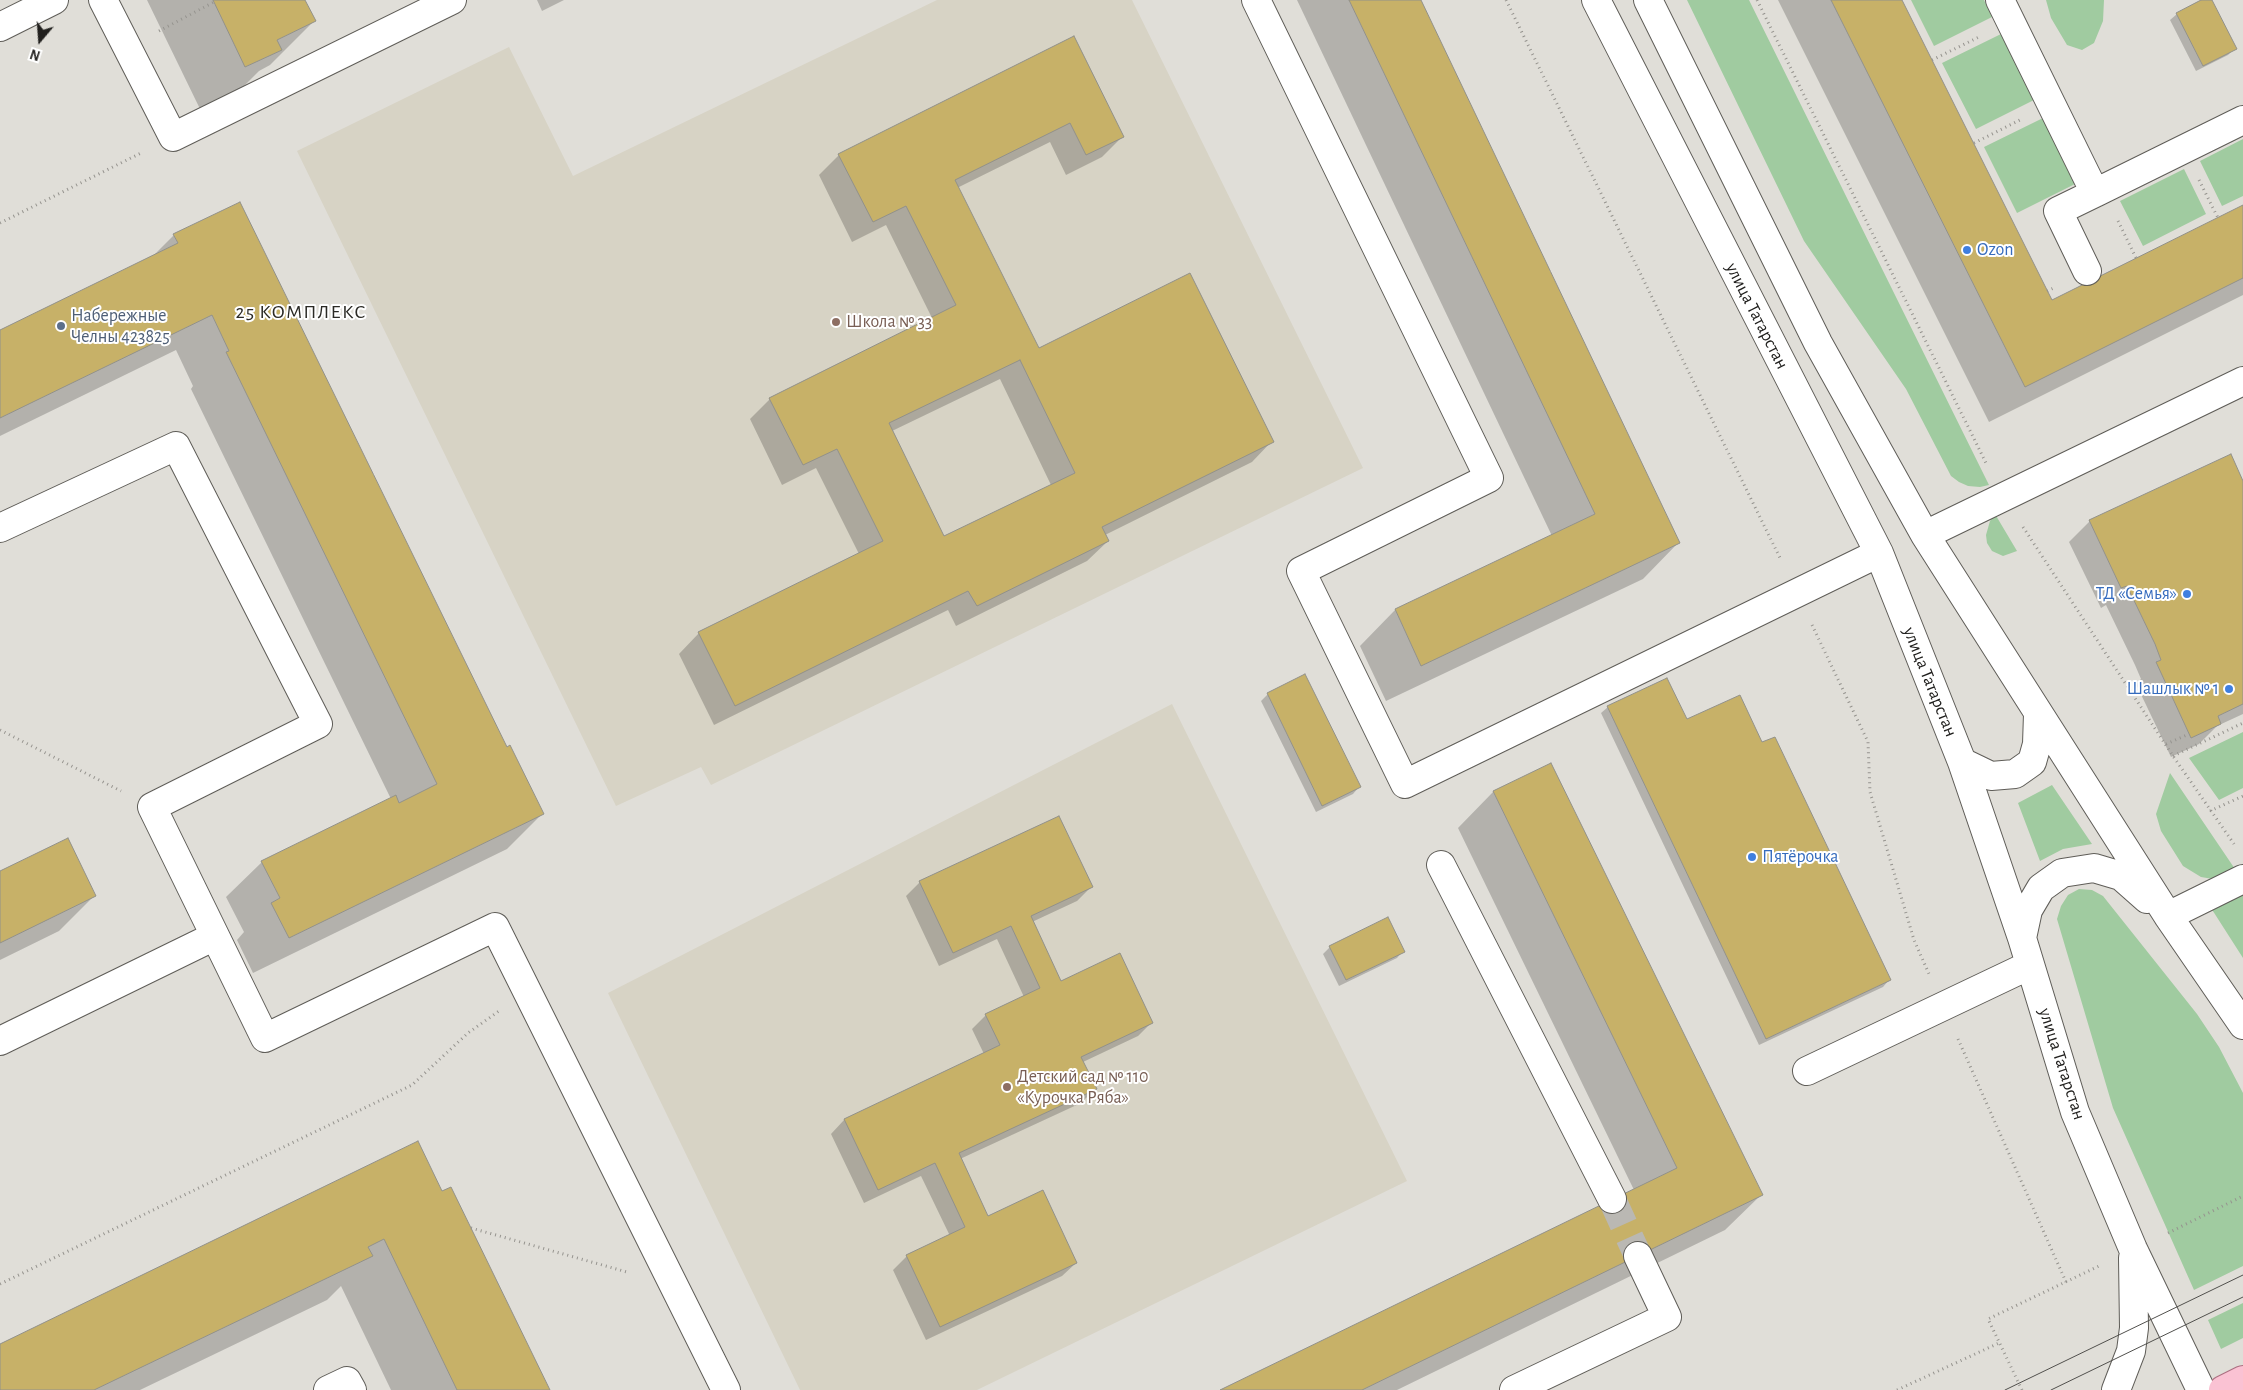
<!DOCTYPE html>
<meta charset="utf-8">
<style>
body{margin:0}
#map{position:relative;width:2243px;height:1390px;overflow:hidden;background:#e0ded8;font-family:"Alegreya Sans",sans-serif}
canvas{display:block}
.north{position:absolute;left:15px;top:15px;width:50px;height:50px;-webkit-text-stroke:4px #fff;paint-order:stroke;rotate:198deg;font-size:14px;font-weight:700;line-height:20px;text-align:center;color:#21201e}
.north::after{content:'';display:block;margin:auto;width:18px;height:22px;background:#21201e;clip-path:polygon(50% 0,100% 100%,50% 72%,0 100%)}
</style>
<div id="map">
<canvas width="2243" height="1390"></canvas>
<div class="north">N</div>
</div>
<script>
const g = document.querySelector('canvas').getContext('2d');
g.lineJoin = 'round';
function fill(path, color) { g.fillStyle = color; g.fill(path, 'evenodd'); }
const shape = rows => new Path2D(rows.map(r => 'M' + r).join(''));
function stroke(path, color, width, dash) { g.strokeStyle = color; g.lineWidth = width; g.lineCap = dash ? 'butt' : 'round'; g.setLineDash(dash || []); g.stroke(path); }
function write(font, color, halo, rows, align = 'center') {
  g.font = font + ' "Alegreya Sans",sans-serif'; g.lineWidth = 4; g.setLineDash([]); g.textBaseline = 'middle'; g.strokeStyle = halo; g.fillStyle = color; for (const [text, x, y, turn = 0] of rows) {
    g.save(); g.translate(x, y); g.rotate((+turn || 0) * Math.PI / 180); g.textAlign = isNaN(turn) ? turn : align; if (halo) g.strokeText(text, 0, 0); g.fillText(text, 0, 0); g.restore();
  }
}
fill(shape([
 [937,0,1132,0,1363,468,711,785,701,767,616,806,297,151,509,47,573,176],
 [1172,704,1407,1181,977,1390,800,1390,608,993]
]), '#d7d3c5');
fill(shape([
 [1687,0,1749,0,1989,485,1980,487,1968,486,1959,482,1951,476,1906,389,1804,241],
 [1911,0,1984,0,1992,17,1934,46],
 [2046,0,2104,0,2103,21,2094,43,2082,50,2067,45,2051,18],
 [2001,34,2034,100,1976,129,1942,63],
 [2043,118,2075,184,2017,213,1984,147],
 [2243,139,2243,196,2222,206,2200,161],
 [2184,169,2206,214,2143,246,2120,201],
 [1995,514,2017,551,2003,556,1992,551,1987,543,1986,535,1990,521],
 [2243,732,2243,788,2219,800,2189,758],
 [2170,773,2237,872,2213,879,2201,877,2183,866,2161,831,2156,814],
 [2052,785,2092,844,2063,849,2040,861,2018,803],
 [2079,889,2092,890,2103,896,2197,1014,2219,1047,2243,1093,2243,1266,2194,1290,2113,1108,2057,919,2061,906,2068,895],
 [2243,893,2243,958,2211,908],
 [2243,1303,2243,1338,2221,1349,2208,1320]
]), '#a0cba0');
fill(shape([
 [147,0,304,0,314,21,270,65,259,71,236,94,201,111],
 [537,0,564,0,542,11],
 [1297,0,1419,0,1678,543,1643,579,1386,701,1360,646,1395,610,1552,536],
 [1778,0,1901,0,2052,302,2243,207,2243,295,1989,422],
 [2203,0,2211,0,2235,48,2228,55,2196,71,2170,20,2177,14],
 [1074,38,1123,136,1102,157,1066,175,1050,142,957,188,1038,350,1272,441,1252,462,1105,535,1108,541,1087,561,956,626,948,610,714,725,679,654,699,633,859,554,816,468,782,485,750,419,770,399,932,318,886,225,852,242,819,175,839,155],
 [1000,379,1051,485,943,538,892,431],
 [174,235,506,748,542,814,507,849,253,973,237,940,244,932,226,897,262,862,391,799,191,389,193,386,176,350,0,436,0,331,152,257],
 [2230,456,2243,484,2243,714,2217,726,2199,744,2171,757,2136,684,2141,679,2135,665,2106,605,2101,608,2069,542,2090,521],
 [1304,676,1359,787,1353,794,1316,812,1261,701,1268,694],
 [1608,707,1686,721,1762,744,1889,980,1883,987,1759,1045,1601,713],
 [1551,765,1761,1195,1725,1230,1397,1390,1223,1390,1634,1190,1458,828,1493,792],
 [0,873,94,896,59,931,0,960],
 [920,882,1091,887,1077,901,1032,922,1060,982,1152,1022,1138,1036,1083,1062,1095,1089,1081,1103,960,1159,987,1218,1076,1263,1062,1276,926,1340,893,1270,907,1256,950,1236,921,1176,864,1203,831,1134,844,1120,984,1054,972,1029,986,1015,1024,997,997,939,939,966,906,896],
 [1387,919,1403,951,1397,958,1339,986,1323,954,1330,947],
 [442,1193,548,1390,391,1390,341,1286,327,1300,140,1390,0,1390,0,1345]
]), '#0003');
const building = shape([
 [213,0,305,0,316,21,277,40,282,50,245,67,213,0],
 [1349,0,1421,0,1680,543,1421,666,1395,609,1595,514,1349,0],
 [1831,0,1902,0,2052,300,2243,205,2243,278,2025,387,1831,0],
 [2201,0,2212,0,2237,49,2203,66,2176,13,2201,0],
 [1074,36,1124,137,1086,155,1070,123,955,180,1039,348,1190,273,1274,442,1102,527,1109,541,977,606,968,591,735,706,698,632,883,541,837,449,803,465,769,398,956,305,906,206,873,222,838,154,1074,36],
 [1020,360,1075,473,944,536,889,423,1020,360],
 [240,202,507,747,510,745,544,814,289,938,271,903,280,898,261,861,396,795,399,803,437,784,226,352,229,351,212,315,0,418,0,330,178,243,173,234,240,202],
 [2231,454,2243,481,2243,704,2218,716,2221,724,2191,738,2156,662,2161,660,2155,644,2127,586,2121,588,2089,520,2231,454],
 [1305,674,1361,787,1322,806,1267,693,1305,674],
 [1667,678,1687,719,1740,695,1762,742,1775,737,1891,980,1766,1039,1607,706,1667,678],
 [1551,763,1763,1195,1362,1390,1220,1390,1677,1168,1493,791,1551,763],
 [1059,816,1093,887,1031,916,1061,981,1120,953,1153,1023,1081,1057,1097,1089,959,1153,988,1216,1043,1190,1077,1263,940,1327,906,1255,965,1227,935,1163,878,1190,844,1119,1000,1045,985,1014,1040,988,1011,926,953,953,919,881,1059,816],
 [68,838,96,896,0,943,0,871,68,838],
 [1388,917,1405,952,1346,980,1329,946,1388,917],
 [418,1141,442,1191,451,1187,550,1390,457,1390,384,1239,368,1247,373,1256,94,1390,0,1390,0,1344,418,1141]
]);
fill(building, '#c7b168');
stroke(building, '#92918a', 1);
stroke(shape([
 [1612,1199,1638,1256]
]), '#bab8b3', 28, [28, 14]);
const minor = shape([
 [103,0,173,137,452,0],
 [1256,0,1489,478,1301,571,1405,784,1879,553],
 [1596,0,1879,553,1962,762,2022,938,2075,1112,2133,1249,2201,1390],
 [1648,0,1818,343,1925,535,2168,916,2243,1025],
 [2000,0,2095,193,2243,120],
 [0,27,54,0],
 [2087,271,2058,211,2095,193],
 [0,528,176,446,318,724,152,807,265,1038,495,927,726,1390],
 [1925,535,2243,381],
 [1962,762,1991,776,2015,774,2032,762,2037,744,2038,714],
 [1441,865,1612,1199],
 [2168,916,2243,879],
 [2022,938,2028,910,2041,888,2062,873,2094,868,2121,876,2147,899],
 [0,1041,215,936],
 [1807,1071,2030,965],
 [328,1390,347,1381,352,1390],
 [1514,1390,1667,1317,1638,1256],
 [2116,1390,2131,1351,2134,1328,2133,1258]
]);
const major = shape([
 [2223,1390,2243,1380]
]);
stroke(minor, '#5f5d58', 30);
stroke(major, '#ab6f80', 30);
stroke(shape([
 [1506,0,1781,560],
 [1757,0,1987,465],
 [159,31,214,2],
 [1932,60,1979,37],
 [1974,143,2020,120],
 [2199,180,2218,218],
 [2118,221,2136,258],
 [0,223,141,153],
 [2047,291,2056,287],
 [2023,527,2173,756,2234,844],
 [1812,625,1868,742,1870,792,1914,940,1929,974],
 [0,730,121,791],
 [2166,744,2189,734],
 [2173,756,2243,723],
 [2210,811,2243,796],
 [1958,1039,2066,1282],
 [471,1228,627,1272],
 [2168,1233,2243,1196],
 [0,1284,412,1085,468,1033,499,1011],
 [1897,1390,1999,1343],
 [2022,1390,1988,1319,2099,1266]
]), '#95938e', 3, [1, 4]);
stroke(minor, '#fff', 28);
stroke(major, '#fac2d3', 28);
stroke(shape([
 [2005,1390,2243,1275],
 [2051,1390,2243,1297]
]), '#51504d', 1);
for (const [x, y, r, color] of [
 [1967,250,5,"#3f7fe0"],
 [836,322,5,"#8d6e63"],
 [61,326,5,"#5c6f8a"],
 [2187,594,5,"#3f7fe0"],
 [2229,689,5,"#3f7fe0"],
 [1752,857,5,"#3f7fe0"],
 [1007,1087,5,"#8d6e63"]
]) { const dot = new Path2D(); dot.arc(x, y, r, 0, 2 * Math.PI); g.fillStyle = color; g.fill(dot); stroke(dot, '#fff', 2); }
write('18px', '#366cbe', '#fff', [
 ["Ozon",1977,250],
 ["ТД «Семья»",2177,594,"right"],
 ["Шашлык № 1",2219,689,"right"],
 ["Пятёрочка",1762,857]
], 'left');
write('18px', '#4e5e75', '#fff', [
 ["Набережные",71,316],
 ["Челны 423825",71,337]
], 'left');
write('18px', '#21201e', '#fff', [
 ["улица Татарстан",1757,316,63],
 ["улица Татарстан",1930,682,68],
 ["улица Татарстан",2062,1064,72]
]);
write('18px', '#785e54', '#fff', [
 ["Школа № 33",846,322],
 ["Детский сад № 110",1017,1077],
 ["«Курочка Ряба»",1017,1098]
], 'left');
g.letterSpacing = '1px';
write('20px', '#2b2a25', '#fff', [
 ["25 КОМПЛЕКС",301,312]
]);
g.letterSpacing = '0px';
</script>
